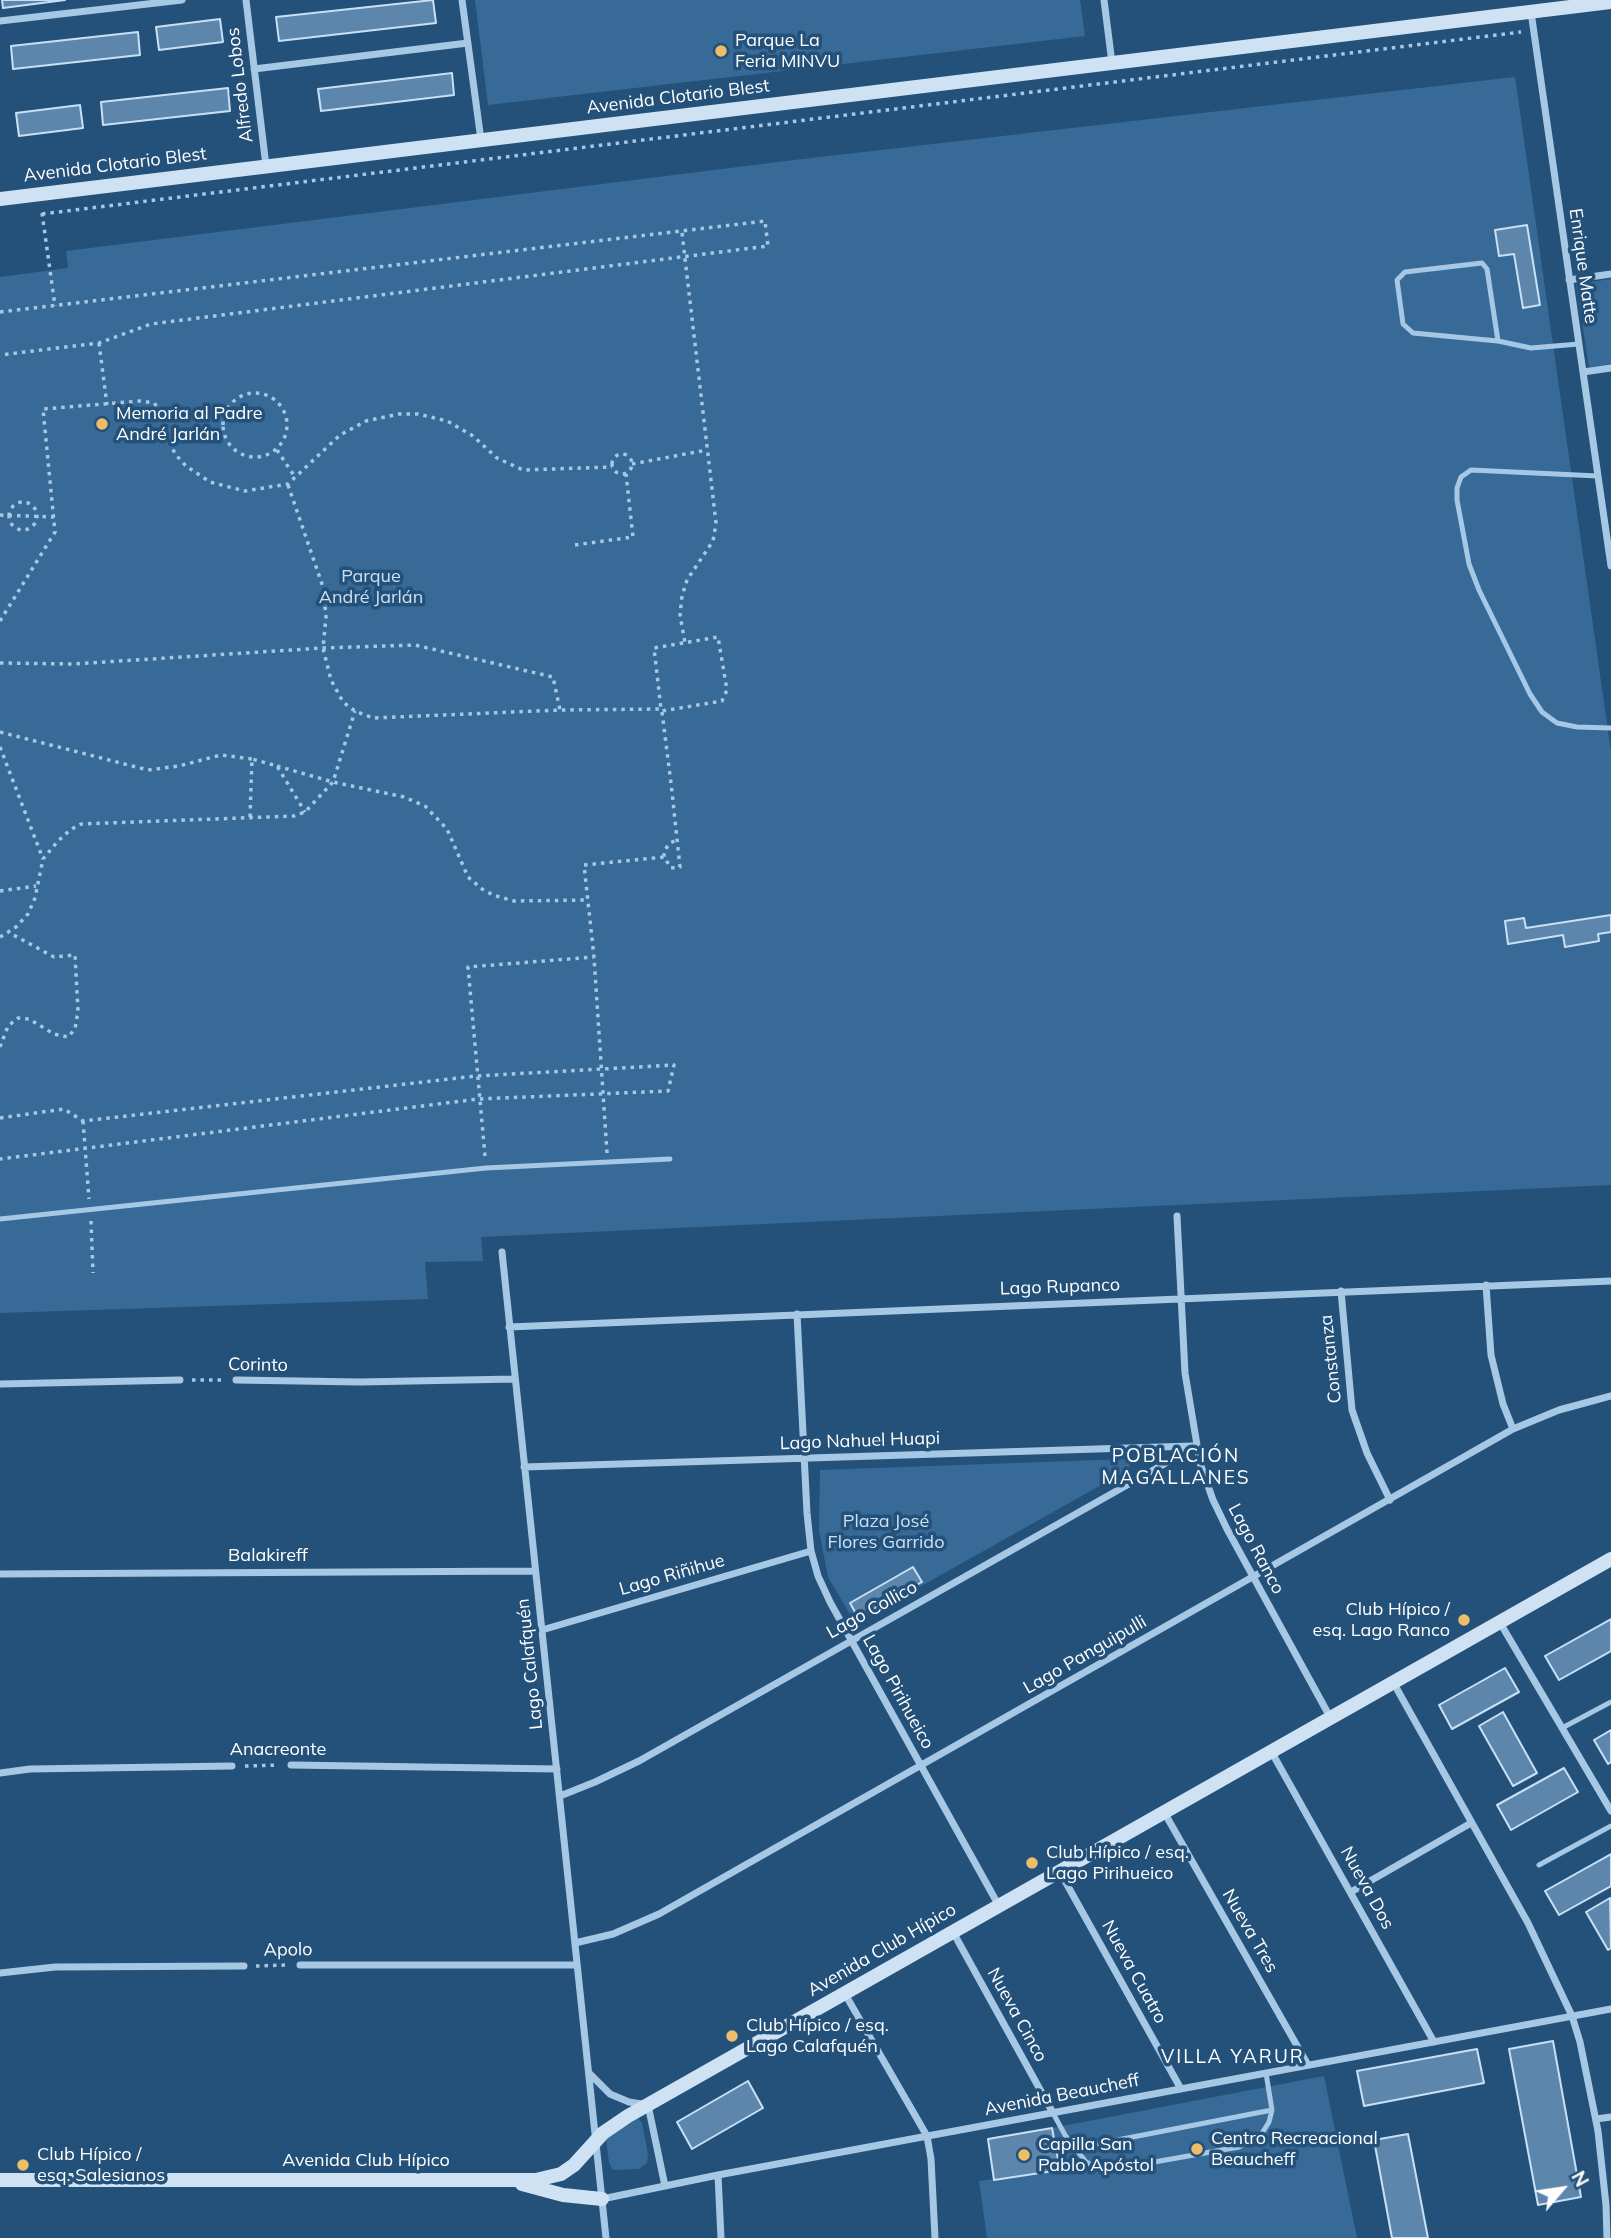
<!DOCTYPE html>
<meta charset="utf-8">
<style>
body{margin:0}
#map{position:relative;width:1611px;height:2238px;overflow:hidden;background:#24517a;font-family:Mulish,sans-serif}
canvas{display:block}
.north{position:absolute;left:1527px;top:2154px;width:70px;height:70px;-webkit-text-stroke:5px #24517a;paint-order:stroke;rotate:61deg;font-size:19px;font-weight:700;line-height:28px;text-align:center;color:#fff}
.north::after{content:'';display:block;margin:auto;width:24px;height:32px;background:#fff;clip-path:polygon(50% 0,100% 100%,50% 72%,0 100%)}
</style>
<div id="map">
<canvas width="1611" height="2238"></canvas>
<div class="north">N</div>
</div>
<script>
const g = document.querySelector('canvas').getContext('2d');
g.lineJoin = 'round';
function fill(path, color) { g.fillStyle = color; g.fill(path, 'evenodd'); }
const shape = rows => new Path2D(rows.map(r => 'M' + r).join(''));
function stroke(path, color, width, dash) { g.strokeStyle = color; g.lineWidth = width; g.lineCap = dash ? 'butt' : 'round'; g.setLineDash(dash || []); g.stroke(path); }
function write(font, color, halo, rows, align = 'center') {
  g.font = font + ' Mulish,sans-serif'; g.lineWidth = 7; g.setLineDash([]); g.textBaseline = 'middle'; g.strokeStyle = halo; g.fillStyle = color; for (const [text, x, y, turn = 0] of rows) {
    g.save(); g.translate(x, y); g.rotate((+turn || 0) * Math.PI / 180); g.textAlign = isNaN(turn) ? turn : align; if (halo) g.strokeText(text, 0, 0); g.fillText(text, 0, 0); g.restore();
  }
}
fill(shape([
 [475,0,1080,0,1085,36,488,105],
 [1515,77,1611,752,1611,1185,481,1237,483,1261,425,1262,428,1299,0,1313,0,277,68,268,66,251,794,160],
 [1611,279,1611,364,1589,367,1576,284],
 [1128,1459,1130,1469,855,1623,828,1577,819,1531,820,1470],
 [1324,2076,1357,2238,987,2238,979,2181,1059,2170,1052,2128],
 [638,2118,642,2123,648,2154,647,2163,639,2169,613,2170,609,2163,606,2138]
]), '#376a97');
const building = shape([
 [2,0,65,0,3,8,2,0],
 [433,0,436,23,279,41,276,17,433,0],
 [220,19,223,42,159,50,156,27,220,19],
 [138,32,140,55,13,69,11,46,138,32],
 [452,73,454,95,321,111,318,89,452,73],
 [228,88,230,111,103,125,101,102,228,88],
 [80,105,83,128,19,136,16,113,80,105],
 [1527,225,1540,305,1523,308,1514,254,1499,256,1495,230,1527,225],
 [1611,915,1611,932,1598,934,1599,941,1565,947,1563,935,1508,944,1505,921,1524,918,1526,928,1611,915],
 [913,1567,922,1582,865,1614,855,1612,850,1603,913,1567],
 [1611,1619,1611,1651,1559,1680,1545,1656,1611,1619],
 [1505,1668,1519,1692,1452,1729,1439,1705,1505,1668],
 [1503,1712,1537,1773,1513,1786,1479,1726,1503,1712],
 [1611,1730,1611,1762,1608,1764,1594,1740,1611,1730],
 [1564,1768,1578,1792,1511,1830,1497,1805,1564,1768],
 [1611,1854,1611,1886,1559,1915,1545,1891,1611,1854],
 [1610,1898,1611,1948,1608,1950,1586,1912,1610,1898],
 [1553,2041,1581,2197,1538,2205,1509,2049,1553,2041],
 [1477,2049,1484,2083,1364,2106,1357,2071,1477,2049],
 [748,2081,763,2108,692,2149,677,2122,748,2081],
 [1052,2128,1060,2170,994,2180,988,2139,1052,2128],
 [1408,2134,1428,2238,1392,2238,1374,2140,1408,2134]
]);
fill(building, '#5d86ac');
stroke(building, '#c9e0f4', 2);
stroke(shape([
 [42,213,55,306],
 [42,214,1521,32],
 [682,233,716,523,713,541,687,580,682,596,680,615,685,643],
 [0,312,765,221,768,246,151,324,99,343,0,355],
 [99,343,107,405],
 '223 425a32 32 0 1 1 64 0a32 32 0 1 1-64 0Z',
 [277,450,295,477],
 '612 464a10 10 0 1 1 20 0a10 10 0 1 1-20 0Z',
 [632,464,707,450],
 [288,485,323,587,326,617,323,648,331,680,343,702,355,711,373,718,560,710,661,709,662,711,722,701,727,690,718,637,654,648,661,709],
 '9 516a14 14 0 1 1 28 0a14 14 0 1 1-28 0Z',
 [0,515,54,517],
 [575,545,633,537,626,474],
 [0,621,55,532,43,409,140,401,154,403,163,414,166,433,175,454,186,466,210,482,245,491,288,484,340,435,366,421,399,414,418,414,447,421,473,436,497,458,523,470,612,467],
 [0,663,73,664,323,648,415,645,553,677,560,710],
 [662,712,671,783,680,867,671,868,664,857,664,851,670,843,677,840],
 [0,732,148,770,179,766,221,755,252,759],
 [0,747,43,859],
 [277,766,333,782,404,797,425,806,447,829,468,877,482,889,493,895,514,901,587,900],
 [250,817,252,759,277,766,305,812],
 [0,891,36,886],
 [0,937,16,927,28,914,35,898,43,859,58,841,70,830,81,824,294,816,305,812,333,782,355,711],
 [0,1047,8,1026,18,1018,29,1019,54,1034,68,1037,75,1029,78,1011,75,955,54,957,8,932],
 [0,1118,64,1109,83,1121,476,1076,674,1065,668,1091,478,1099,0,1159],
 [83,1121,89,1199],
 [607,1153,594,957,584,865,664,857],
 [485,1156,468,967,594,957],
 [91,1221,93,1273],
 [192,1380,223,1380],
 [245,1766,279,1765],
 [256,1966,287,1965]
]), '#a6c8e4', 3.5, [3.5, 5]);
stroke(shape([
 [1498,341,1487,269,1482,263,1405,272,1397,280,1403,324,1413,333,1498,341,1531,348,1579,344],
 [1598,476,1471,470,1461,477,1457,488,1457,500,1469,564,1479,590,1530,694,1542,712,1557,723,1577,727,1611,728],
 [0,1219,486,1168,670,1159],
 [1562,1728,1611,1702],
 [1539,1865,1611,1826],
 [1053,2113,1065,2135,1086,2162,1096,2167,1126,2167,1239,2147,1261,2135,1269,2122,1272,2110,1266,2073],
 [1076,2148,1272,2110]
]), '#a6c8e4', 5);
stroke(shape([
 [246,0,266,166],
 [462,0,481,140],
 [1104,0,1112,63],
 [1531,12,1611,566],
 [0,21,182,0],
 [254,69,468,43],
 [1569,280,1611,274],
 [1583,372,1611,368],
 [1177,1216,1185,1373,1200,1463,1213,1500,1227,1529,1330,1717],
 [502,1252,606,2238],
 [1486,1285,1491,1355,1503,1404,1513,1429],
 [1341,1291,1352,1410,1367,1453,1390,1500],
 [797,1314,807,1513,811,1551,818,1576,830,1602,999,1906],
 [509,1327,1611,1281],
 [236,1380,360,1382,515,1379],
 [0,1384,180,1380],
 [524,1467,1192,1446],
 [0,1574,535,1571],
 [1499,1621,1611,1811],
 [542,1630,811,1551],
 [1393,1682,1528,1923,1572,2016,1580,2042,1598,2131,1606,2205,1607,2238],
 [1271,1751,1434,2042],
 [291,1765,557,1769],
 [0,1773,30,1769,232,1766],
 [560,1796,595,1782,639,1761,1196,1446],
 [1164,1812,1308,2065],
 [1060,1872,1181,2089],
 [1351,1892,1471,1823],
 [953,1932,1053,2113],
 [575,1943,613,1934,659,1914,1513,1429,1559,1410,1611,1396],
 [300,1965,577,1965],
 [0,1973,55,1967,244,1966],
 [845,1994,927,2136,931,2159,935,2238],
 [590,2074,610,2094,629,2102,648,2105,665,2186],
 [1596,2119,1611,2117],
 [718,2175,721,2238],
 [602,2199,718,2175,1611,2009]
]), '#a6c8e4', 7);
stroke(shape([
 [0,199,1611,2],
 [0,2180,536,2180,561,2174,574,2165,603,2133,628,2116,1611,1559],
 [522,2184,563,2195,602,2199]
]), '#cfe2f4', 14);
for (const [x, y, r, color] of [
 [721,51,7,"#efbd6a"],
 [102,424,7,"#efbd6a"],
 [1464,1620,7,"#efbd6a"],
 [1032,1863,7,"#efbd6a"],
 [732,2036,7,"#efbd6a"],
 [1197,2149,7,"#efbd6a"],
 [1024,2155,7,"#efbd6a"],
 [23,2165,7,"#efbd6a"]
]) { const dot = new Path2D(); dot.arc(x, y, r, 0, 2 * Math.PI); g.fillStyle = color; g.fill(dot); stroke(dot, '#24517a', 2.5); }
write('18px', '#fff', '#24517a', [
 ["Parque La",735,41],
 ["Feria MINVU",735,62],
 ["Memoria al Padre",116,414],
 ["André Jarlán",116,435],
 ["Club Hípico /",1450,1610,"right"],
 ["esq. Lago Ranco",1450,1631,"right"],
 ["Club Hípico / esq.",1046,1853],
 ["Lago Pirihueico",1046,1874],
 ["Club Hípico / esq.",746,2026],
 ["Lago Calafquén",746,2047],
 ["Centro Recreacional",1211,2139],
 ["Beaucheff",1211,2160],
 ["Capilla San",1038,2145],
 ["Pablo Apóstol",1038,2166],
 ["Club Hípico /",37,2155],
 ["esq. Salesianos",37,2176]
], 'left');
write('18px', '#fff', '#24517a', [
 ["Alfredo Lobos",240,85,-97],
 ["Avenida Clotario Blest",678,97,-7],
 ["Avenida Clotario Blest",115,165,-7],
 ["Enrique Matte",1583,266,82],
 ["Lago Rupanco",1060,1287,-2],
 ["Constanza",1331,1359,-96],
 ["Corinto",258,1365,1],
 ["Lago Nahuel Huapi",860,1441,-2],
 ["Lago Ranco",1256,1549,62],
 ["Balakireff",268,1556],
 ["Lago Riñihue",672,1575,-16],
 ["Lago Collico",872,1610,-29],
 ["Lago Panguipulli",1085,1655,-30],
 ["Lago Calafquén",530,1664,-96],
 ["Lago Pirihueico",898,1692,61],
 ["Anacreonte",278,1750],
 ["Nueva Dos",1367,1888,61],
 ["Nueva Tres",1250,1931,60],
 ["Apolo",288,1950,-1],
 ["Avenida Club Hípico",882,1950,-30],
 ["Nueva Cuatro",1134,1972,61],
 ["Nueva Cinco",1017,2015,61],
 ["Avenida Beaucheff",1062,2095,-11],
 ["Avenida Club Hípico",366,2161]
]);
write('18px', '#c9e0f4', '#24517a', [
 ["Parque",371,577],
 ["André Jarlán",371,598],
 ["Plaza José",886,1522],
 ["Flores Garrido",886,1543]
]);
g.letterSpacing = '2px';
write('19px', '#fff', '#24517a', [
 ["POBLACIÓN",1176,1456],
 ["MAGALLANES",1176,1478],
 ["VILLA YARUR",1233,2057]
]);
g.letterSpacing = '0px';
</script>
